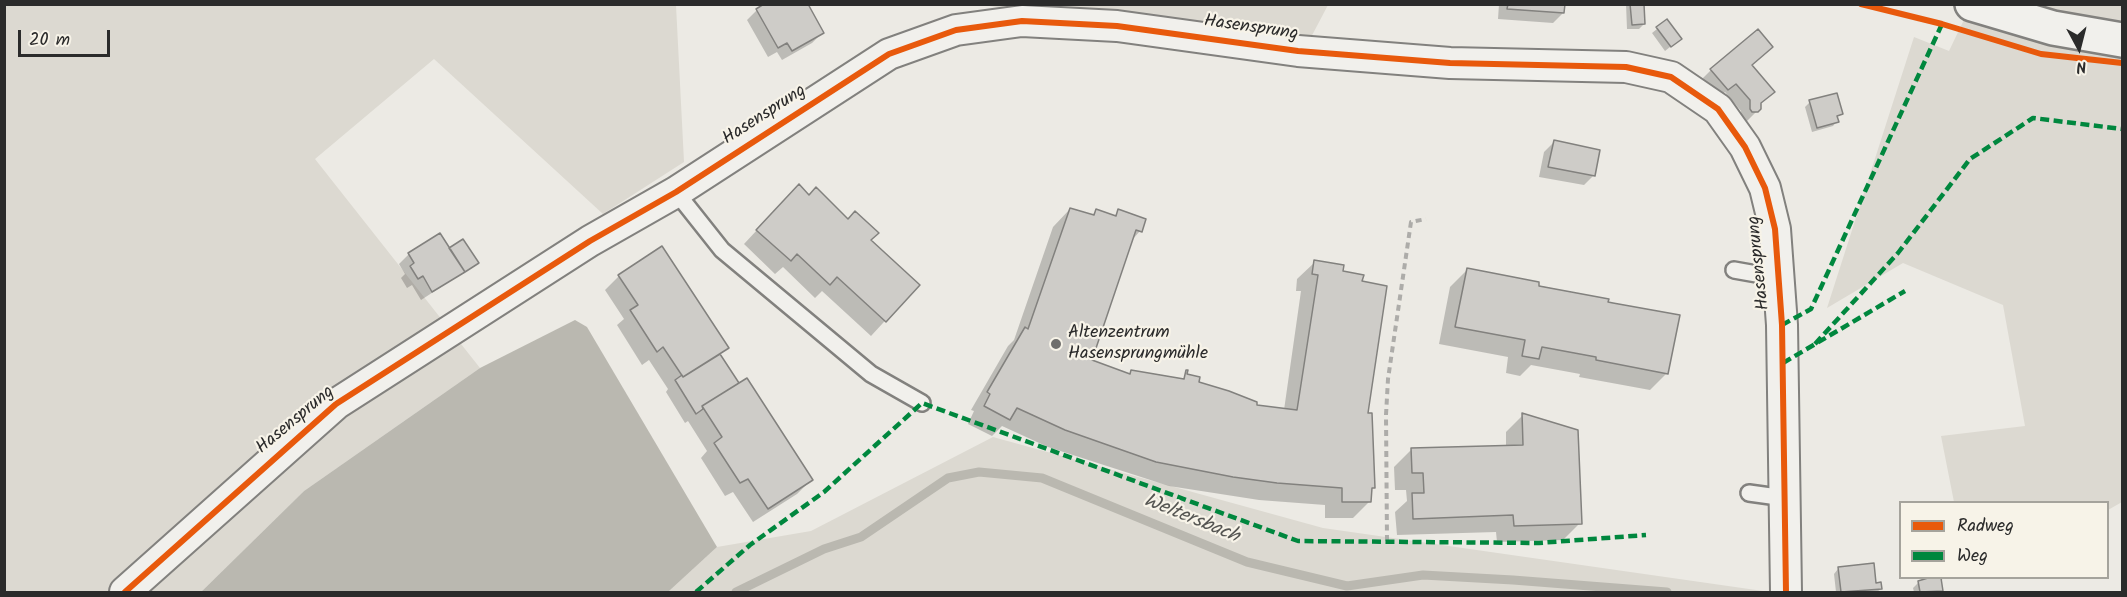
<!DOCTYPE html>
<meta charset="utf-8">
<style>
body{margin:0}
#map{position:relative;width:2127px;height:597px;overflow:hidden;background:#eceae4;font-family:Kalam,sans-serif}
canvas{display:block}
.frame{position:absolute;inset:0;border:6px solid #2b2b2b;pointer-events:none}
.legend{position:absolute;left:1899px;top:501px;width:210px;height:78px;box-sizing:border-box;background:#f7f3e8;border:2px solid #a5a39c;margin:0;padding:8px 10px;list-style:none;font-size:18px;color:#2b2b2b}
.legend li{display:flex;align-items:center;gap:12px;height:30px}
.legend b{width:30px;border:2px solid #a5a39c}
.north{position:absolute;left:2049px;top:18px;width:60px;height:60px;-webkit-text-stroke:4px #f7f3e8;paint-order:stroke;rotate:173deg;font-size:16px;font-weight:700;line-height:24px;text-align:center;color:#2b2b2b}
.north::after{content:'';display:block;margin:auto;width:21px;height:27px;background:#2b2b2b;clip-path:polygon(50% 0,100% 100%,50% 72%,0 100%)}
.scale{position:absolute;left:18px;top:30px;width:92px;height:27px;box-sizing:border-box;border:3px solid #2b2b2b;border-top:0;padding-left:8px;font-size:18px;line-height:21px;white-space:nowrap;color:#2b2b2b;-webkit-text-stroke:4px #f7f3e8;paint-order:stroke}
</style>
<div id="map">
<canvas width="2127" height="597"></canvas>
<div class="frame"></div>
<ul class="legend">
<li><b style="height:8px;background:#e8590c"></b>Radweg</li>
<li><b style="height:8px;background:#00873e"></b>Weg</li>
</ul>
<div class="north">N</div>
<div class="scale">20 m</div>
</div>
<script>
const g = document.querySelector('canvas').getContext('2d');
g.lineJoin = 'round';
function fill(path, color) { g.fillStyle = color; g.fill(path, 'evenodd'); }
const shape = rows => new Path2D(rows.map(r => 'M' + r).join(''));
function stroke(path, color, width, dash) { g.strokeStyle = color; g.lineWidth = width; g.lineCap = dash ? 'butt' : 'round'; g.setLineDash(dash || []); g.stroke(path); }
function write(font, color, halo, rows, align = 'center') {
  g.font = font + ' Kalam,sans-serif'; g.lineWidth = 4.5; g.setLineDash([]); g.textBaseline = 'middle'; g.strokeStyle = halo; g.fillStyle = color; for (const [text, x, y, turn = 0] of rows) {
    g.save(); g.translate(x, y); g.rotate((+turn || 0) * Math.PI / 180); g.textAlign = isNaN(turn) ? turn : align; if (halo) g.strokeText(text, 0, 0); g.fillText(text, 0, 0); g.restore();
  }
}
fill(shape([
 [4,5,676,5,684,162,603,214,434,59,315,159,480,368,304,491,201,592,5,592],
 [981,5,1328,5,1308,43],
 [1971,5,2122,5,2122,502,2108,510,2108,502,1954,502,1941,436,2025,426,2003,305,1903,263,1827,308,1914,37,1949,51],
 [993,437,1323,528,1770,592,668,592,717,547,811,531]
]), '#dcd9d1');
fill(shape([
 [575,320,587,327,717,547,668,592,201,592,304,491,480,368]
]), '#bab8b0');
fill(shape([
 [1499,4,1563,4,1563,13,1553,23,1498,19],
 [1626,4,1643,4,1644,24,1639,29,1627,29],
 [757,10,822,33,812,43,782,60,777,52,768,57,747,20],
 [1667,21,1675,43,1665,51,1652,33],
 [1751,65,1773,92,1760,104,1760,108,1746,122,1742,121,1741,111,1725,92,1717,99,1701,80,1711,70],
 [1810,102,1841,114,1836,118,1837,121,1833,126,1812,132,1805,107],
 [1554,142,1594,175,1584,185,1539,177,1544,152],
 [784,201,869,240,918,285,871,336,822,291,815,298,783,267,775,274,744,244],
 [1070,209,1091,216,1096,211,1113,217,1119,211,1140,231,1132,240,1090,360,1128,375,1132,372,1182,380,1186,375,1197,384,1255,406,1284,410,1301,291,1296,291,1297,279,1315,262,1366,414,1373,487,1370,490,1370,501,1353,518,1325,518,1325,505,1259,500,1169,486,1048,447,1002,426,992,436,968,424,974,411,971,410,1008,346,1014,340,1053,227],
 [440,235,449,250,458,276,421,300,412,285,407,288,401,278,405,274,399,264,409,254],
 [1467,270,1607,300,1606,303,1667,373,1650,390,1579,377,1580,374,1531,365,1520,376,1506,373,1508,357,1439,344,1450,287],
 [619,276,727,348,719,355,739,385,811,480,797,494,753,522,733,492,725,496,701,458,707,451,688,421,685,423,666,392,668,389,649,360,642,365,617,325,624,319,605,290],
 [1523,415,1580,523,1563,540,1497,542,1496,532,1397,535,1395,512,1407,501,1406,490,1395,490,1394,467,1411,450,1506,447,1506,432],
 [1838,569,1875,585,1881,589,1877,592,1836,592,1834,574],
 [1924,578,1946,578,1940,580,1941,591,1939,592,1914,592,1913,588,1918,583,1924,582]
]), '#0003');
stroke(shape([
 [736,592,824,549,861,537,948,478,979,472,1042,478,1247,562,1347,586,1423,575,1513,580,1667,592]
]), '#bab8b0', 9);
const building = shape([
 [764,4,808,4,824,33,792,51,787,43,778,48,756,9,764,4],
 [1508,4,1565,4,1564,13,1507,9,1508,4],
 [1630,4,1644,4,1645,24,1632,25,1630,4],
 [1667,19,1682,39,1671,47,1656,27,1667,19],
 [1758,29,1773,47,1752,65,1775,92,1761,103,1761,109,1758,112,1752,112,1750,109,1750,100,1736,84,1728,90,1710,69,1758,29],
 [1837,93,1843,114,1837,116,1839,122,1817,128,1809,100,1837,93],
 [1554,140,1600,150,1595,176,1548,167,1554,140],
 [799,184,809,195,816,187,848,219,855,211,879,233,871,240,920,285,886,322,837,277,830,285,797,254,791,261,756,230,799,184],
 [1070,208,1094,215,1096,209,1116,216,1118,209,1146,219,1142,232,1136,230,1092,360,1130,374,1131,370,1184,379,1186,370,1188,370,1187,374,1200,377,1199,382,1229,391,1257,402,1257,405,1297,410,1318,275,1312,274,1314,260,1344,265,1343,271,1364,275,1362,281,1387,286,1368,413,1372,413,1375,488,1372,488,1371,502,1342,502,1342,488,1277,483,1233,477,1156,462,1065,430,1017,408,1010,420,984,406,990,394,987,392,1025,327,1028,329,1070,208],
 [440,233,465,272,432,292,423,276,418,279,410,266,414,263,408,253,440,233],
 [463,239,479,263,465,272,449,248,463,239],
 [662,246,729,348,683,377,663,347,657,352,630,310,638,305,618,275,662,246],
 [1467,268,1539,282,1539,286,1609,299,1608,302,1613,303,1680,315,1668,374,1596,360,1596,357,1542,347,1539,359,1522,356,1525,340,1455,327,1467,268],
 [720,354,739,383,702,406,703,409,696,414,675,380,682,375,683,377,720,354],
 [747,378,813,480,768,509,748,479,740,483,714,443,722,437,702,406,747,378],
 [1522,413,1578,430,1582,524,1514,526,1513,515,1413,519,1412,493,1424,493,1423,473,1412,473,1411,448,1523,445,1522,413],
 [1874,563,1876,583,1881,582,1882,589,1841,592,1838,567,1874,563],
 [1928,578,1941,578,1943,591,1920,592,1918,581,1928,578]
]);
fill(building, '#ceccc8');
stroke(building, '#82817e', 1.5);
const service = shape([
 [676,192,722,250,871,374,922,403],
 [1734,270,1779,278],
 [1749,493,1785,498]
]);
const minor = shape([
 [125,592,336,404,590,241,676,192,889,54,956,30,1022,21,1117,26,1298,51,1450,63,1626,67,1671,77,1718,109,1745,147,1765,188,1775,229,1782,325,1786,592]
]);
const secondary = shape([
 [1972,4,2053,28,2122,40]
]);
stroke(service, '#82817e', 20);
stroke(minor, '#82817e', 34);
stroke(secondary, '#82817e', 38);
stroke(shape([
 [1387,541,1386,415,1388,379,1411,222,1426,219]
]), '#adaca9', 4, [6, 4.5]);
stroke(service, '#f1f0ec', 15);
stroke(minor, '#f1f0ec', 30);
stroke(secondary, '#f1f0ec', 33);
stroke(shape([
 [1782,325,1811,309,1942,24],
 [1815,344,1898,253,1970,159,2033,118,2122,129],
 [1783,363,1905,291],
 [696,592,750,545,824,492,922,403,1298,541,1539,543,1646,535]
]), '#00873e', 4.5, [9, 4.5]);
stroke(shape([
 [1861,4,1942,24,2041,54,2122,63],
 [125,592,336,404,590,241,676,192,889,54,956,30,1022,21,1117,26,1298,51,1450,63,1626,67,1671,77,1718,109,1745,147,1765,188,1775,229,1782,325,1786,592]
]), '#e8590c', 6);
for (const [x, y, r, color] of [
 [1056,344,6,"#6f6e6c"]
]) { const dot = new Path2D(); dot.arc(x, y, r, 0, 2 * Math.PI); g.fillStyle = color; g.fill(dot); stroke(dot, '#f7f3e8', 2); }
write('18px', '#2b2b2b', '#f7f3e8', [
 ["Hasensprung",1251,29,8],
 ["Hasensprung",765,116,-33],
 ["Hasensprung",1760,263,-96],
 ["Hasensprung",296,421,-40]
]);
write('18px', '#2b2b2b', '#f7f3e8', [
 ["Altenzentrum",1068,334],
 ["Hasensprungmühle",1068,355]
], 'left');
write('italic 20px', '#555552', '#f7f3e8', [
 ["Weltersbach",1191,520,22]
]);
</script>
